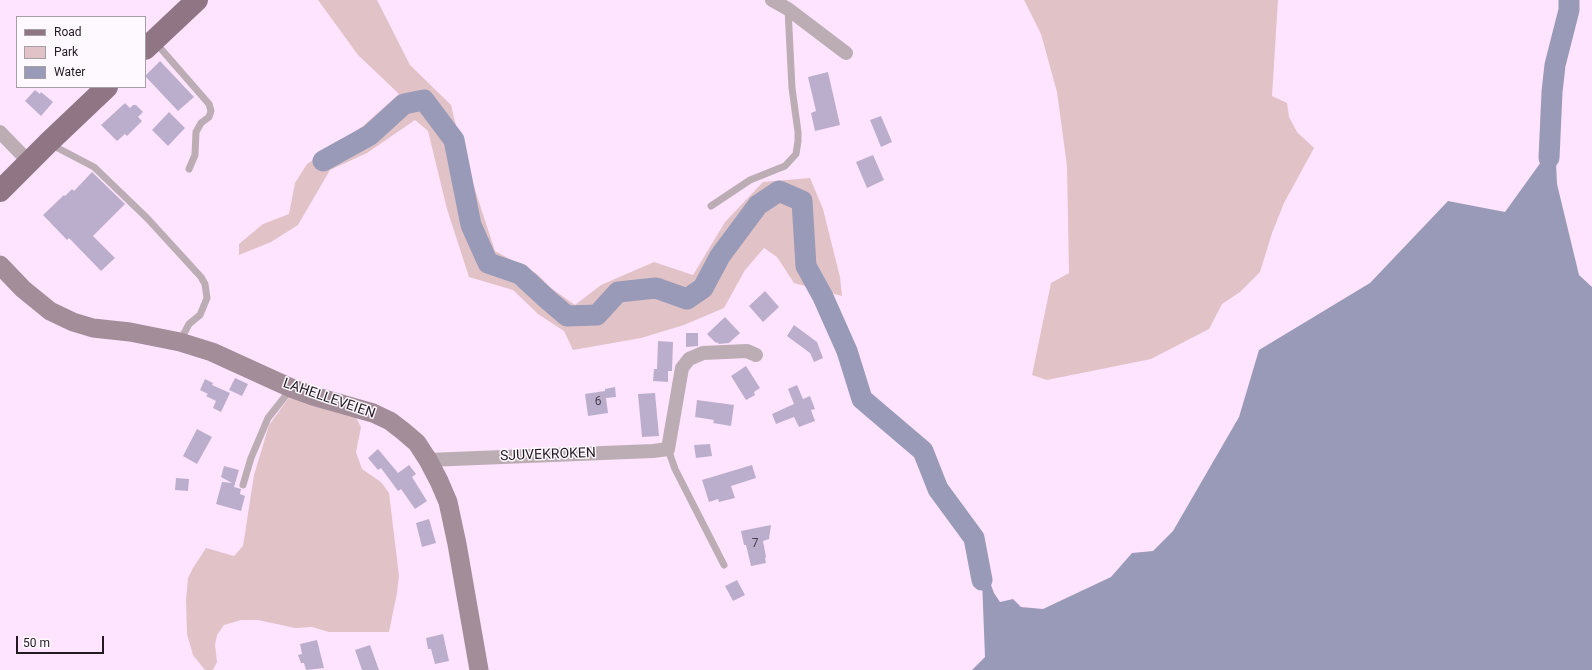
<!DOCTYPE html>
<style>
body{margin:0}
#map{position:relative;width:1592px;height:670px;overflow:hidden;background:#fee4ff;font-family:Roboto,sans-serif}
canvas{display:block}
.legend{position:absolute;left:16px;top:16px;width:130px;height:72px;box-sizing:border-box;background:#fef9fe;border:1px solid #a69fa6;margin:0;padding:5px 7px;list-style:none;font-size:12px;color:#221923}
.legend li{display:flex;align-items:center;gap:8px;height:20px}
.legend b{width:20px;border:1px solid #a69fa6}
.scale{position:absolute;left:16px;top:636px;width:88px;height:18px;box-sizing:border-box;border:2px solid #221923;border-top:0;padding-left:5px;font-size:12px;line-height:14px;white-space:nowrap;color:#221923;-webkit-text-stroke:3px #fef9fe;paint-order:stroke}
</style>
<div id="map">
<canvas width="1592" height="670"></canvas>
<ul class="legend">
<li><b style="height:5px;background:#907684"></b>Road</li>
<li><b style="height:11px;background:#e1c2c7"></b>Park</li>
<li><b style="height:11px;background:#999ab7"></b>Water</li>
</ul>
<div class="scale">50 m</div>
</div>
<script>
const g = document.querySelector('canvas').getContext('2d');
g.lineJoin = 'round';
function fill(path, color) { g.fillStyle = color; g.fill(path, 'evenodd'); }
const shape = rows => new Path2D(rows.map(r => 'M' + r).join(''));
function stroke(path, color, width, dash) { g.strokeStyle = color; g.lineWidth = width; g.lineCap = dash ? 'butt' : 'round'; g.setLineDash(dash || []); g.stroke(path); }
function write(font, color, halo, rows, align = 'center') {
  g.font = font + ' Roboto,sans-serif'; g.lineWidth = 3; g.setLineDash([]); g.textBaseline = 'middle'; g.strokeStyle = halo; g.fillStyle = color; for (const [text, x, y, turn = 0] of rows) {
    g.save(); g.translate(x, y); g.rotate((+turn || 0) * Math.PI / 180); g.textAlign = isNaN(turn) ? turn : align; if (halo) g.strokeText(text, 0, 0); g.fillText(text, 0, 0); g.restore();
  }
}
fill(shape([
 [318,0,377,0,410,65,451,105,461,147,495,251,537,274,551,288,575,305,601,285,654,262,693,275,725,222,763,182,810,178,823,209,840,277,842,296,794,283,777,257,764,248,745,270,724,308,684,325,641,338,573,350,564,331,538,314,513,290,469,277,447,209,428,131,415,120,367,153,330,170,298,225,271,242,239,255,239,244,263,224,289,214,295,183,307,164,363,126,399,94,358,55],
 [1024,0,1278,0,1272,96,1287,103,1289,117,1297,132,1314,148,1284,203,1272,233,1260,272,1240,292,1222,304,1209,329,1151,359,1047,380,1032,375,1051,283,1069,273,1067,166,1057,92,1041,34],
 [291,395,355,416,361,427,356,452,362,469,381,482,389,493,399,576,397,593,389,632,329,632,312,627,295,628,258,620,241,620,224,625,217,635,215,645,217,662,213,670,205,670,193,655,187,634,186,600,188,578,193,568,206,548,234,556,243,546,254,475,269,425]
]), '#e1c2c7');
fill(shape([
 [1549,158,1556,162,1557,184,1579,275,1592,287,1592,670,972,670,985,657,982,580,988,577,994,593,1000,602,1013,599,1021,607,1043,609,1111,577,1132,553,1153,551,1173,531,1239,417,1259,350,1370,283,1448,201,1505,212,1541,162]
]), '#999ab7');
stroke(shape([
 [1549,158,1552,92,1555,65,1569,10,1569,0],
 [323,161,370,135,404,104,424,100,454,140,471,225,488,263,520,274,547,299,567,316,597,315,618,292,656,288,687,299,703,288,720,256,758,205,779,191,802,201,806,266,823,297,847,351,862,399,923,451,938,489,974,538,982,580]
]), '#999ab7', 21);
fill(shape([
 [160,61,194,97,178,111,145,76],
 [828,72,840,125,815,131,811,113,816,111,808,77],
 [35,90,40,94,41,92,53,102,41,116,25,101],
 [125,103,130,108,133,105,136,105,143,112,138,117,142,121,127,136,125,134,117,141,101,125],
 [169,112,185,128,168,146,152,130],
 [881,116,892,142,881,147,870,120],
 [873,155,884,180,867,188,856,162],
 [92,172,125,204,93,236,115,258,101,271,69,238,67,240,43,215,64,195,65,196,72,189,74,191],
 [765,291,779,307,763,322,749,306],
 [725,317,740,333,729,343,719,344,717,342,716,343,707,334],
 [794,325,817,342,823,358,814,362,810,353,787,336],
 [686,333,698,333,698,346,686,347],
 [658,341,673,342,672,371,668,371,668,382,653,381,654,369,657,369],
 [746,366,760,388,754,392,755,395,746,400,731,376],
 [235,378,248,384,242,396,229,390],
 [205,379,213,383,212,385,230,393,221,412,213,408,216,401,206,396,208,394,200,390],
 [797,385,803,399,810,396,815,409,811,410,815,421,799,427,794,417,776,424,772,414,794,404,788,389],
 [615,387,616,397,606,398,608,413,588,416,585,394,605,391,605,389],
 [655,393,659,436,642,437,638,394],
 [697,400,734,405,731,426,713,423,714,420,695,417],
 [197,429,212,437,197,464,183,456],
 [710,444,712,456,696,458,694,445],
 [378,449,398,473,409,465,416,474,412,477,427,501,415,509,401,489,398,491,381,468,378,470,368,458],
 [752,465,756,478,731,486,735,498,719,502,718,499,709,502,702,480],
 [224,466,239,470,234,487,241,489,240,494,245,496,241,511,216,504,222,482,232,483,221,477],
 [176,478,189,479,188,491,175,490],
 [429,519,436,543,422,547,416,523],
 [771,525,769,539,763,541,766,557,765,558,766,563,751,566,746,545,744,545,741,531],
 [737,580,745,595,733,601,725,586],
 [443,634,449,661,435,664,431,649,428,649,426,638],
 [317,640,324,668,306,670,304,663,301,663,298,655,302,654,300,644],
 [370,645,379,670,362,670,355,650]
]), '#bbaecd');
stroke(shape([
 [155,42,209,104,211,111,209,117,201,123,196,132,195,155,189,169],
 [50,144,94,167,147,218,201,277,205,284,207,298,200,315,189,324,180,341],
 [711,206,750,180,785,166,796,154,798,141,798,132,792,88,788,9],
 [668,449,675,469,724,565],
 [243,485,251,458,268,418,291,389]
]), '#bcadb4', 7);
stroke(shape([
 [772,0,788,9,846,53],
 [0,132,29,162],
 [428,460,653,451,668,449,682,368,689,359,703,353,747,351,756,355]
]), '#bcadb4', 14);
stroke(shape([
 [0,265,23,289,50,311,73,322,93,328,130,332,180,342,212,352,291,388,313,396,373,413,390,421,403,431,417,443,428,460,439,481,448,502,457,544,479,670]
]), '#a38d98', 19);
stroke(shape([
 [145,49,197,0],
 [0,191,48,143,107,87]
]), '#907684', 22);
write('12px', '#483e4e', null, [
 ["6",598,402],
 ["7",755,544]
]);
write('14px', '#221923', '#fef9fe', [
 ["LAHELLEVEIEN",329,399,19],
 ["SJUVEKROKEN",548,455,-2]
]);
</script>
